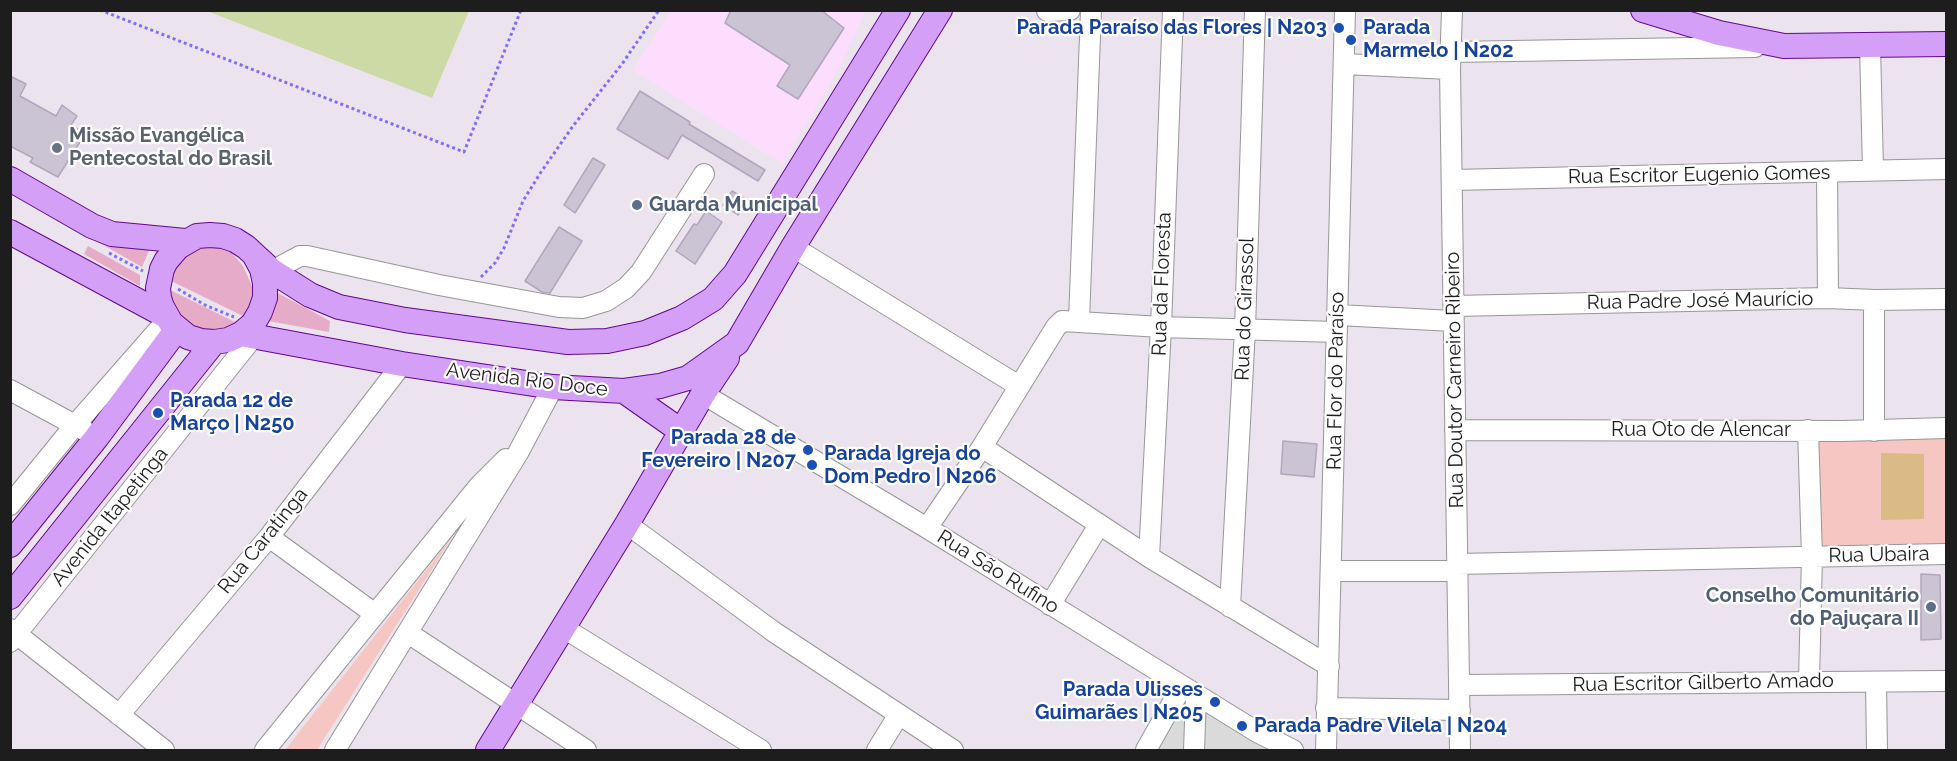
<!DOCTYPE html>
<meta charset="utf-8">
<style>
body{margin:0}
#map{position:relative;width:1957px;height:761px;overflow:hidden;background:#ebe3ee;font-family:Raleway,sans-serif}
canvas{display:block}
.frame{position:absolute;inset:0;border:12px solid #1d1d1d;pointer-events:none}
</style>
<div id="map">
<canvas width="1957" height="761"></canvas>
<div class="frame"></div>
</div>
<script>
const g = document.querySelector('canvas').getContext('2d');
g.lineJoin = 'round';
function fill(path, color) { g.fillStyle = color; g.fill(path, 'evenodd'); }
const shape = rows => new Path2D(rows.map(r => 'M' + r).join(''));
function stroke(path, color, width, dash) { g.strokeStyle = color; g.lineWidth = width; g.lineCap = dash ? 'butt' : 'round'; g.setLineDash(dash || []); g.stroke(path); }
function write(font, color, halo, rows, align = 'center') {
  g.font = font + ' Raleway,sans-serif'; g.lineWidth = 4.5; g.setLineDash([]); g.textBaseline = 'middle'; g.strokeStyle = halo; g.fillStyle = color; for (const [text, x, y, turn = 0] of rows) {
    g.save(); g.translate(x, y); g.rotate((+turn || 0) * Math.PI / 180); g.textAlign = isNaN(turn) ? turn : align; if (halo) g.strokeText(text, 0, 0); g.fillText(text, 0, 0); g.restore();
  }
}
fill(shape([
 [1184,690,1286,750,1151,750]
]), '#dadadb');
fill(shape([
 [671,11,866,11,838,70,783,164,632,70]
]), '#fdddfd');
fill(shape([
 [91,238,150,248,142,267],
 [216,244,229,250,243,266,252,286,253,303,245,317,163,277,182,250],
 [88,246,140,275,140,286,84,254],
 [162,286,239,324,230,332,186,331],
 [274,291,330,321,329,332,268,321]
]), '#e6abc7');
fill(shape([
 [1946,436,1946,547,1816,548,1810,439],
 [453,536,317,750,285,750]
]), '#f6c7c2');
fill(shape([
 [1881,453,1924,454,1924,519,1881,520]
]), '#daba85');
fill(shape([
 [207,11,469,11,432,98]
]), '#cddaa6');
const building = shape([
 [731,10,821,10,844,28,798,99,777,86,790,65,725,23,731,10],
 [10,76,26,84,20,96,56,116,62,105,77,116,71,125,85,134,58,177,30,162,33,158,10,146,10,76],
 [640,91,690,122,689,124,765,170,758,181,682,135,668,159,617,129,640,91],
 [593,158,605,165,575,213,564,205,593,158],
 [732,191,747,200,738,215,723,205,732,191],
 [706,211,722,222,695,264,676,251,694,224,697,225,706,211],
 [559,227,582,241,550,293,542,292,525,281,559,227],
 [1283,441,1317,444,1314,477,1281,474,1283,441],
 [1921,574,1940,575,1941,639,1921,640,1921,574]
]);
fill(building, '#cbc4d4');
stroke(building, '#b2a6bf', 1.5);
const minor = shape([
 [1452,10,1450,69,1460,750],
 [1047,11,1070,10],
 [1870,46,1873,170],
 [1451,52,1755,47],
 [1344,64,1450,69],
 [1827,172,1828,298],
 [1452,180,1946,169],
 [793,247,1019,386],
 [272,271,300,256,307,256,439,285,559,307,583,308,606,301,626,288,641,272,704,174],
 [1874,300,1874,431],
 [1454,306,1828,298,1874,300,1946,299],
 [1338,315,1453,321],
 [1079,320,1091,10],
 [10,390,84,430],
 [703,394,927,528,1257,732,1293,750],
 [1455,430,1843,431,1946,428],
 [1808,430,1812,556,1809,681],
 [982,447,1149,557,1329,666],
 [10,505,75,425,168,319],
 [627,524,774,632,953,750],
 [927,528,982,447,1056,327,1062,321,1161,327,1337,332],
 [269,537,375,614],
 [1149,557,1161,327,1173,10],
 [1457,564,1946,554],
 [1331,571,1457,571],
 [1050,605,1099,525],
 [1230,607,1245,329,1255,10],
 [562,627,761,750],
 [10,629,164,750],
 [408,633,586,750],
 [10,642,254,336],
 [1876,682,1877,750],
 [1460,685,1946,681],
 [1326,708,1460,710],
 [119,715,269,537,402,364],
 [265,750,479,486,506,459],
 [335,750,518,453,553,387],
 [877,750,898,716],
 [1146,750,1182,686],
 [1194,750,1196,695],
 [1326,750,1345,10]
]);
const major = shape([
 [1643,10,1719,33,1784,46,1946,44],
 [10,179,92,226,112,234,185,241],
 [10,232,166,316],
 [255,256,262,269,265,283,265,298,260,312,253,324,241,334,228,340,214,342,201,341,188,337,171,323,162,307,159,298,158,288,162,269,166,261,178,247,197,236,210,235,223,236,235,240,246,247,272,271,310,295,339,307,405,320,568,342,607,341,645,333,682,318,713,299,735,274,898,10],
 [241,334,402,364,553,387,624,391,660,386,688,378,737,343,793,247,940,10],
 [624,391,681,431],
 [10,545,97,437,177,329],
 [10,597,214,342],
 [488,750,627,524,703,394,727,358]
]);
stroke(minor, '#979797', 22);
stroke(major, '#64078f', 26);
stroke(shape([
 [100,10,464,152,521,10],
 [109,253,143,271],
 [481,277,495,263,504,248,523,201,541,172,573,126,622,64,659,10],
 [178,289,205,305,234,317]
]), '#7f6ff3', 3, [3, 3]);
stroke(minor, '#fff', 20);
stroke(major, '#d39ff7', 24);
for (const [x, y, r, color] of [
 [1339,28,6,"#1a4fb4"],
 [1351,40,6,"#1a4fb4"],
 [57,148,6,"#6b7280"],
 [637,205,6,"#5c6f8a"],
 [158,413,6,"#1a4fb4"],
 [808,450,6,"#1a4fb4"],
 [812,465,6,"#1a4fb4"],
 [1931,607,6,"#5c6f8a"],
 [1215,702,6,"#1a4fb4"],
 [1242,726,6,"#1a4fb4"]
]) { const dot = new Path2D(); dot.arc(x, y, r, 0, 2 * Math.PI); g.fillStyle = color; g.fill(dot); stroke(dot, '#fff', 2); }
write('bold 20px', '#164399', '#fff', [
 ["Parada Paraíso das Flores | N203",1327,28,"right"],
 ["Parada",1363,28],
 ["Marmelo | N202",1363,51],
 ["Parada 12 de",170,401],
 ["Março | N250",170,424],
 ["Parada 28 de",796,438,"right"],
 ["Fevereiro | N207",796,461,"right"],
 ["Parada Igreja do",824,454],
 ["Dom Pedro | N206",824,477],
 ["Parada Ulisses",1203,690,"right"],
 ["Guimarães | N205",1203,713,"right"],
 ["Parada Padre Vilela | N204",1254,726]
], 'left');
write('bold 20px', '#5b616d', '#fff', [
 ["Missão Evangélica",69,136],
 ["Pentecostal do Brasil",69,159]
], 'left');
write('20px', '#1d1d1d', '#fff', [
 ["Rua Escritor Eugenio Gomes",1699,175,-1],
 ["Rua da Floresta",1162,284,-88],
 ["Rua Padre José Maurício",1700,301,-1],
 ["Rua do Girassol",1245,309,-88],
 ["Avenida Rio Doce",527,380,7],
 ["Rua Doutor Carneiro Ribeiro",1455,380,-91],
 ["Rua Flor do Paraíso",1336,381,-89],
 ["Rua Oto de Alencar",1701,430],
 ["Avenida Itapetinga",110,517,-51],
 ["Rua Caratinga",263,541,-51],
 ["Rua Ubaira",1879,555,-1],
 ["Rua São Rufino",998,572,32],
 ["Rua Escritor Gilberto Amado",1703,683,-1]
]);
write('bold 20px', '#4e5e75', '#fff', [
 ["Guarda Municipal",649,205],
 ["Conselho Comunitário",1919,596,"right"],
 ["do Pajuçara II",1919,619,"right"]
], 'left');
</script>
